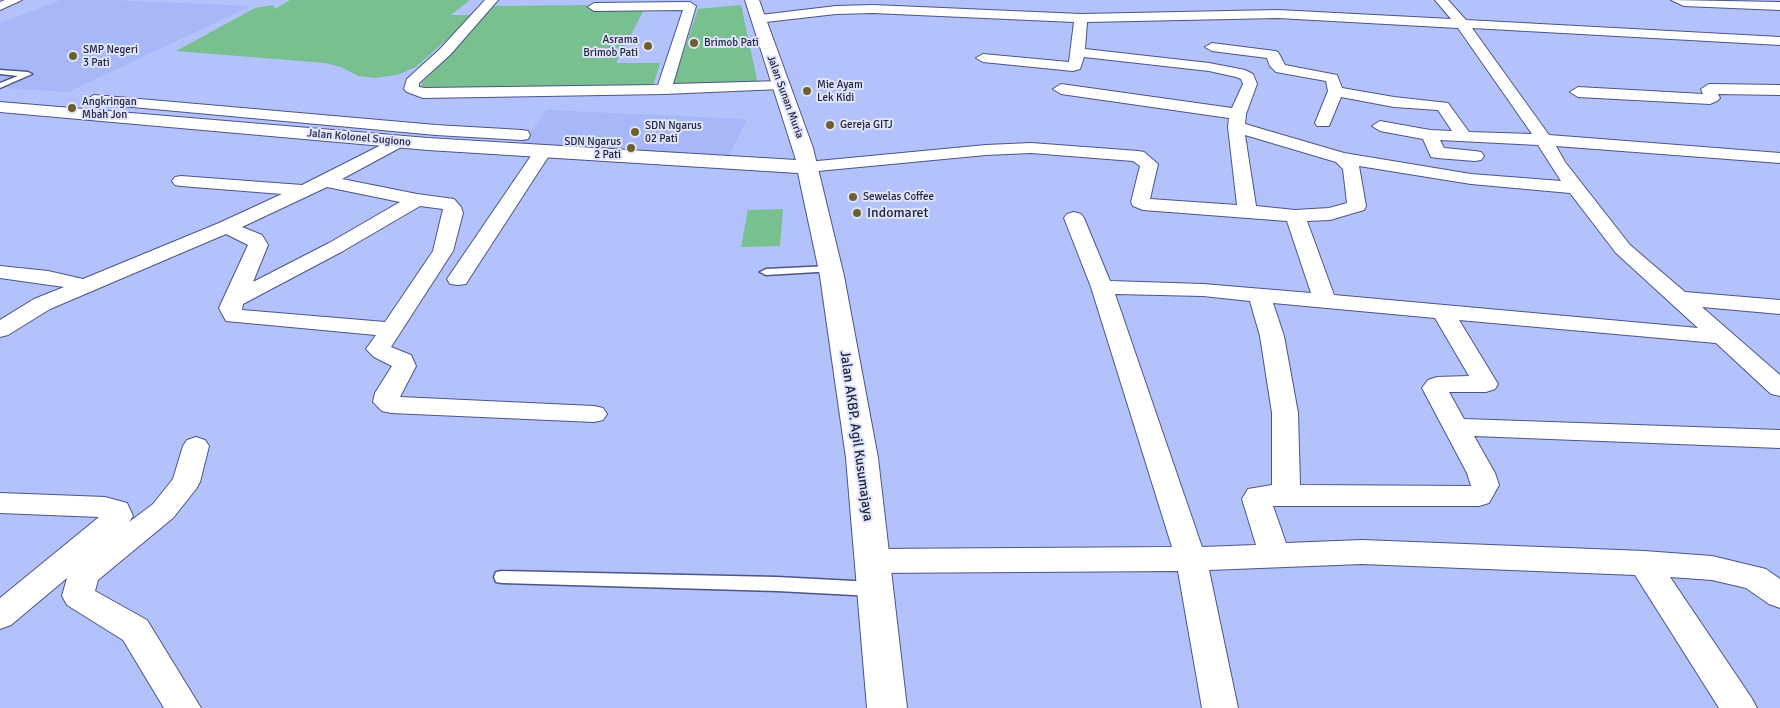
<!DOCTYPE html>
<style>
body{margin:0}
canvas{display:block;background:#b4c2fb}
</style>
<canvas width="1780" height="708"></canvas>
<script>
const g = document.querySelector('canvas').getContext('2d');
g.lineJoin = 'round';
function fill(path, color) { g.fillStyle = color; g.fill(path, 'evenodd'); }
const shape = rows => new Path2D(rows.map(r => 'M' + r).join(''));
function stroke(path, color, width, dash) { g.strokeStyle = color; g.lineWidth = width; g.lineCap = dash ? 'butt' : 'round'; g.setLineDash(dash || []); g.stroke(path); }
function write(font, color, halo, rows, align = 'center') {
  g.font = font + ' Signika,sans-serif'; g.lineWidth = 4; g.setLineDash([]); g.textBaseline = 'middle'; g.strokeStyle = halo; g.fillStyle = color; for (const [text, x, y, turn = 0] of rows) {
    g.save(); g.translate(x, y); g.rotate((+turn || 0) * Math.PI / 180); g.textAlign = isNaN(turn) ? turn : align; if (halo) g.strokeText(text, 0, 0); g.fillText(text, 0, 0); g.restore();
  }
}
fill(shape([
 [61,0,112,0,251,6,68,92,0,88,0,23],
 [547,110,747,119,727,160,519,146]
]), '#a8b7f7');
fill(shape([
 [290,0,470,0,451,15,474,15,416,67,397,75,375,78,358,76,341,67,325,63,176,51,255,8,273,5,275,9],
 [594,5,645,8,616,63,660,63,653,86,431,91,421,87,423,81,492,6],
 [741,5,758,84,672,86,698,9],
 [783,209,780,246,741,247,748,210]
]), '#79c090');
const lane = shape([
 [0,70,28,72,32,74,0,88,0,83,18,76,0,74,0,70],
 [830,266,836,269,834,271,766,275,760,272,766,269,830,266],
 [502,571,777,577,873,582,879,584,881,589,879,594,873,596,777,591,502,583,496,582,494,577,496,572,502,571]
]);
const street = shape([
 [5,0,22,0,0,10,0,2,5,0],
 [485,0,498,0,450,55,419,83,419,87,425,88,658,85,683,10,594,11,588,7,594,3,690,2,696,6,673,84,781,81,788,85,781,89,664,94,423,98,407,92,404,89,407,79,440,49,485,0],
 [1435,0,1448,0,1466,20,1780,37,1780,45,1472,28,1549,135,1780,153,1780,163,1556,146,1565,162,1630,245,1685,292,1780,300,1780,314,1702,307,1780,375,1780,396,1771,394,1716,343,1459,320,1498,384,1495,389,1486,392,1449,392,1464,419,1780,430,1780,448,1474,436,1495,473,1499,485,1489,503,1479,506,1273,506,1286,543,1362,540,1644,551,1712,556,1766,569,1780,579,1780,608,1769,604,1746,588,1712,580,1670,577,1751,697,1757,708,1719,708,1635,575,1362,564,1209,570,1238,708,1202,708,1178,571,872,573,861,569,857,561,861,553,872,549,1172,547,1091,287,1064,218,1067,214,1074,212,1081,214,1084,218,1110,281,1203,284,1311,293,1287,221,1143,210,1133,206,1131,202,1140,166,1133,161,1031,153,986,155,807,172,801,171,798,167,801,163,807,162,986,145,1031,143,1138,151,1144,152,1158,164,1150,199,1237,205,1228,127,1229,118,1061,94,1053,89,1061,84,1232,108,1243,84,1241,79,1236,77,1209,71,1084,57,1080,69,1073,71,983,62,976,58,983,54,1069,62,1074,22,873,13,836,14,757,23,751,19,752,16,836,6,873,5,1081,14,1278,10,1451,19,1435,0],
 [1278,18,1458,28,1532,134,1469,132,1448,103,1394,97,1342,88,1337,75,1285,65,1278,52,1275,51,1212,43,1205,47,1212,51,1267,58,1270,66,1276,72,1326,81,1328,91,1315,123,1317,126,1329,126,1341,97,1394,107,1438,110,1452,131,1430,130,1380,121,1372,126,1380,131,1423,139,1431,157,1437,158,1475,161,1481,160,1484,156,1481,152,1475,151,1444,148,1440,140,1538,145,1561,181,1471,174,1344,153,1245,124,1246,114,1257,84,1253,74,1245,70,1209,63,1085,49,1087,22,1278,18],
 [1245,135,1336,162,1343,169,1347,203,1329,208,1295,210,1256,206,1245,135],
 [1359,166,1471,184,1570,193,1616,253,1698,328,1334,295,1307,221,1330,220,1364,210,1366,206,1359,166],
 [1115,294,1203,296,1250,301,1260,336,1272,413,1272,485,1248,489,1242,499,1256,545,1202,547,1115,294],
 [1273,303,1435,318,1469,376,1437,377,1428,380,1422,388,1467,473,1471,486,1300,485,1298,413,1284,336,1273,303],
 [1671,0,1780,2,1780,10,1684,6,1671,0],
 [1709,84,1780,85,1780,95,1718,94,1720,98,1717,101,1710,104,1578,97,1570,92,1578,87,1703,94,1701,89,1709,84],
 [94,95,436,125,522,130,528,131,530,135,528,139,522,140,436,135,89,103,86,100,94,95],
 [399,136,405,137,407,141,405,145,342,179,417,194,454,199,461,207,463,213,453,251,391,347,411,355,416,366,400,397,594,406,603,408,607,414,603,420,594,422,391,413,382,411,373,402,375,393,392,366,374,357,366,349,376,335,226,321,219,308,248,245,226,234,50,309,8,335,0,337,0,320,34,299,64,287,0,278,0,266,48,271,83,279,219,223,282,194,181,186,175,185,172,181,175,177,181,176,302,185,399,136],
 [327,187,400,202,329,243,253,282,268,245,262,235,242,227,327,187],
 [420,206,443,209,433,251,385,322,242,310,243,304,343,251,420,206],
 [543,146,549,147,552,151,469,279,466,284,458,285,450,284,447,279,537,147,543,146],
 [196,437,205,440,209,446,200,482,196,489,173,518,98,580,95,591,147,620,201,708,164,708,123,640,67,605,62,596,67,578,11,625,0,629,0,598,99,517,0,513,0,493,105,497,127,503,133,516,129,522,153,504,173,479,183,446,187,440,196,437]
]);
const secondary = shape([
 [745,0,759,0,813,148,844,276,878,458,907,708,867,708,846,458,820,276,798,173,428,150,0,112,0,102,428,138,796,160,745,0]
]);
stroke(lane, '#4b5587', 3);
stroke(street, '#4b5587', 2);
stroke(secondary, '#4b5587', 2);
fill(lane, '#fff');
fill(street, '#fff');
fill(secondary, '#fff');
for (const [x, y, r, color] of [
 [694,43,5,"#6e602d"],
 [648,46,5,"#6e602d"],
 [73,56,5,"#6e602d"],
 [807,91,5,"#6e602d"],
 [72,108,5,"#6e602d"],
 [830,125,5,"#6e602d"],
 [635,132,5,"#6e602d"],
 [631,148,5,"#6e602d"],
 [853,197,5,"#6e602d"],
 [857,213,5,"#6e602d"]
]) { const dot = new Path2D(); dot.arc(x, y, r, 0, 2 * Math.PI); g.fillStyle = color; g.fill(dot); stroke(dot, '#dee4fc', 2); }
write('11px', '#21263c', '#dee4fc', [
 ["Asrama",638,40,"right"],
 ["Brimob Pati",638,53,"right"],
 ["Brimob Pati",704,43],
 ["SMP Negeri",83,50],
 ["3 Pati",83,63],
 ["Mie Ayam",817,85],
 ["Lek Kidi",817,98],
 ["Angkringan",82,102],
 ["Mbah Jon",82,115],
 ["Gereja GITJ",840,125],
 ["SDN Ngarus",645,126],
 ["02 Pati",645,139],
 ["SDN Ngarus",621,142,"right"],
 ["2 Pati",621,155,"right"],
 ["Sewelas Coffee",863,197]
], 'left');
write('11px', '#21263c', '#dee4fc', [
 ["Jalan Sunan Muria",785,97,70],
 ["Jalan Kolonel Sugiono",359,138,5]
]);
write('14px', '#21263c', '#dee4fc', [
 ["Indomaret",867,213]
], 'left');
write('14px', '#21263c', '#dee4fc', [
 ["Jalan AKBP. Agil Kusumajaya",856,436,82]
]);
</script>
